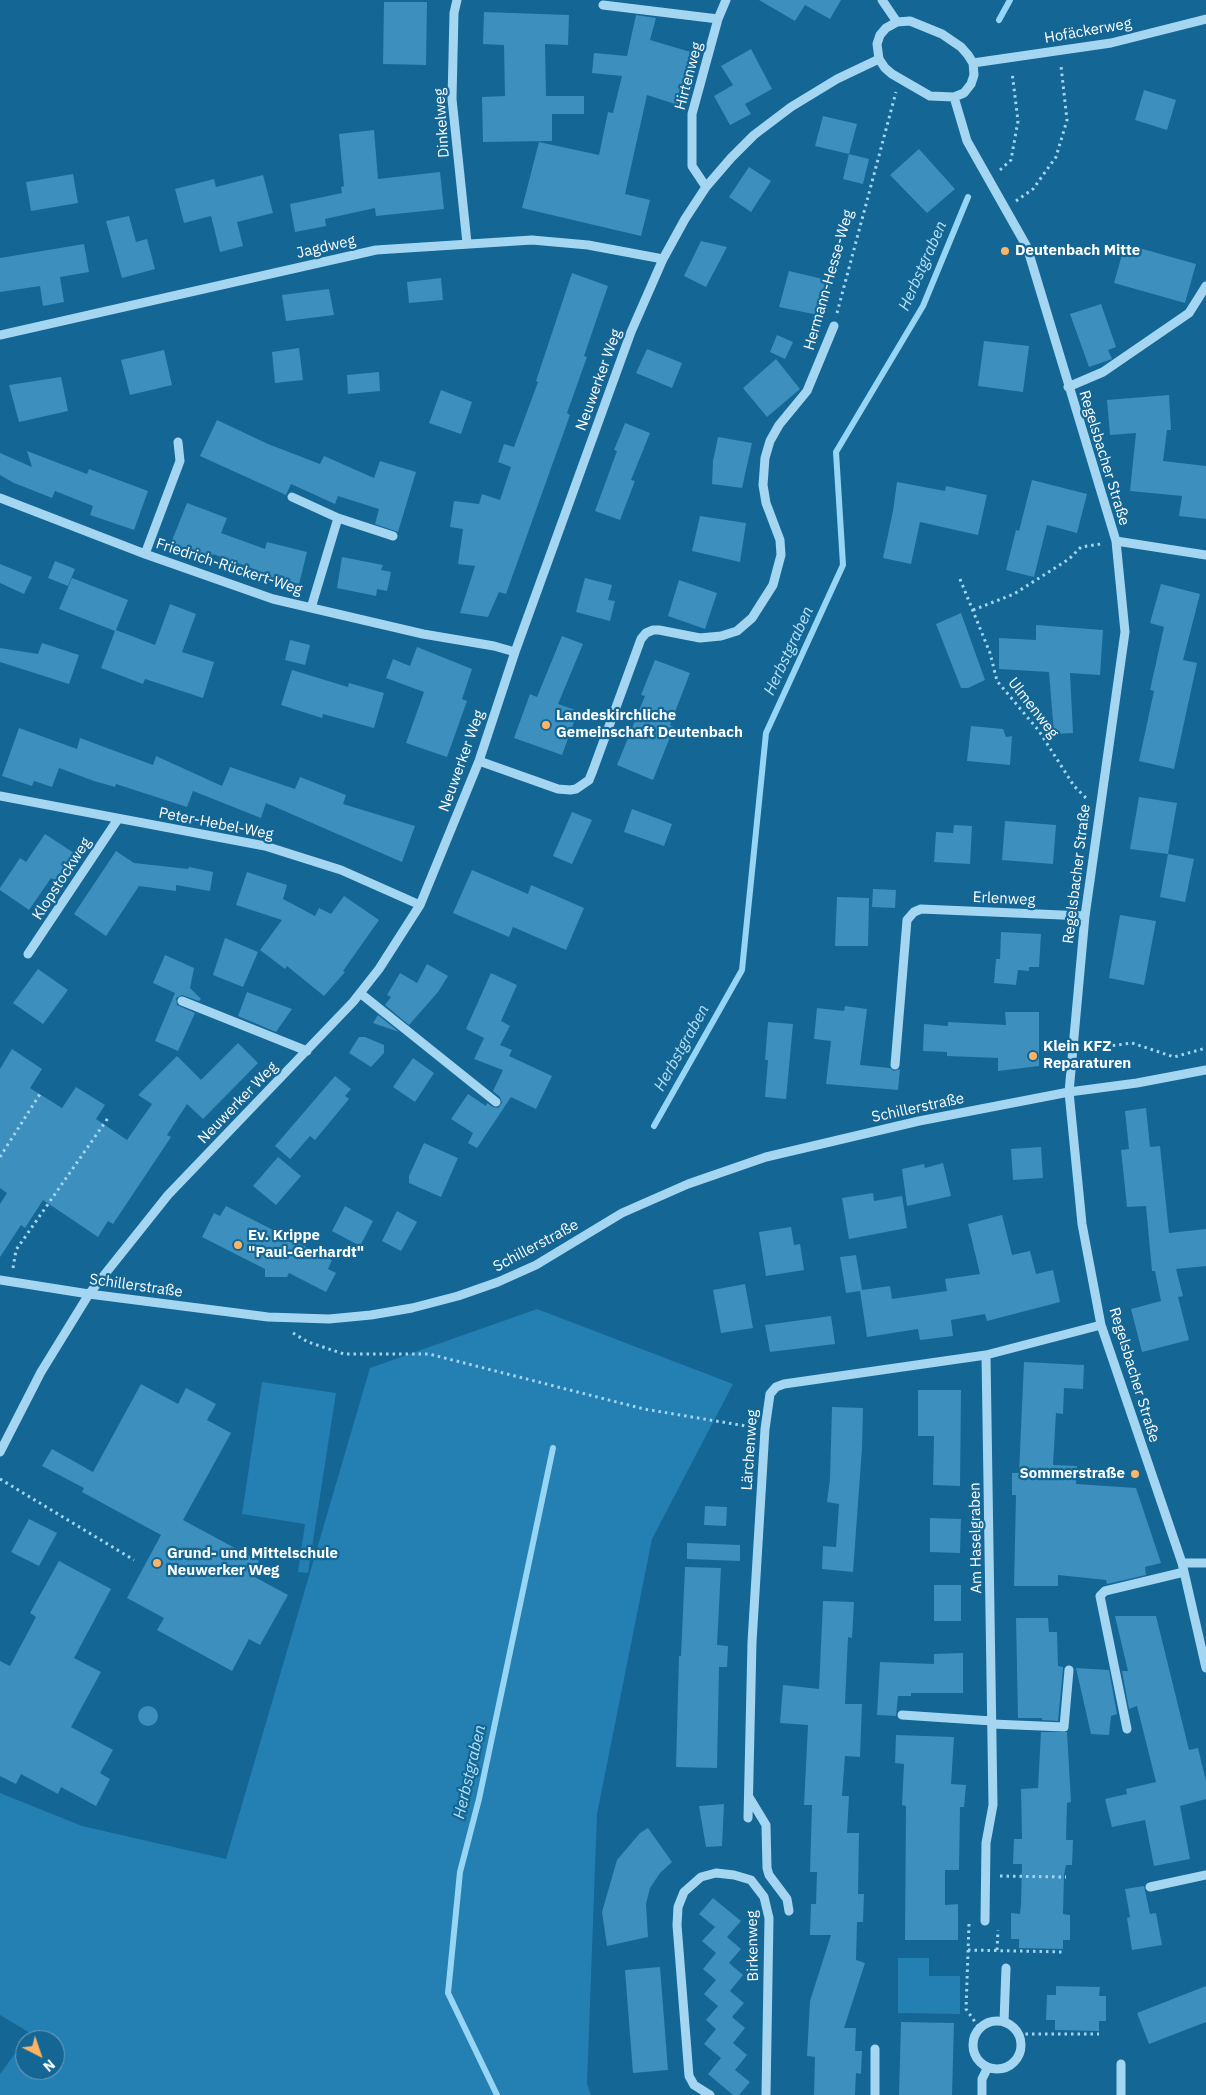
<!DOCTYPE html>
<meta charset="utf-8">
<style>
body{margin:0}
#map{position:relative;width:1206px;height:2095px;overflow:hidden;background:#146695;font-family:"IBM Plex Sans",sans-serif}
canvas{display:block}
.north{position:absolute;left:15px;top:2030px;width:50px;height:50px;box-sizing:border-box;background:#146695;border:1px solid #72a3bf;border-radius:50%;rotate:139deg;font-size:14px;font-weight:700;line-height:20px;text-align:center;color:#fff}
.north::after{content:'';display:block;margin:auto;width:18px;height:22px;background:#ffb465;clip-path:polygon(50% 0,100% 100%,50% 72%,0 100%)}
</style>
<div id="map">
<canvas width="1206" height="2095"></canvas>
<div class="north">N</div>
</div>
<script>
const g = document.querySelector('canvas').getContext('2d');
g.lineJoin = 'round';
function fill(path, color) { g.fillStyle = color; g.fill(path, 'evenodd'); }
const shape = rows => new Path2D(rows.map(r => 'M' + r).join(''));
function stroke(path, color, width, dash) { g.strokeStyle = color; g.lineWidth = width; g.lineCap = dash ? 'butt' : 'round'; g.setLineDash(dash || []); g.stroke(path); }
function write(font, color, halo, rows, align = 'center') {
  g.font = font + ' "IBM Plex Sans",sans-serif'; g.lineWidth = 4.5; g.setLineDash([]); g.textBaseline = 'middle'; g.strokeStyle = halo; g.fillStyle = color; for (const [text, x, y, turn = 0] of rows) {
    g.save(); g.translate(x, y); g.rotate((+turn || 0) * Math.PI / 180); g.textAlign = isNaN(turn) ? turn : align; if (halo) g.strokeText(text, 0, 0); g.fillText(text, 0, 0); g.restore();
  }
}
fill(shape([
 [537,1309,733,1384,652,1539,597,1814,587,2084,591,2095,0,2095,0,2074,25,2040,25,2070,55,2070,55,2040,25,2040,30,2033,0,2015,0,1793,82,1826,226,1859,370,1368],
 [262,1382,336,1393,308,1573,298,1572,305,1524,242,1514],
 [898,1958,929,1958,929,1976,960,1976,960,2014,898,2013]
]), '#247fb2');
stroke(shape([
 [999,20,1010,0],
 [654,1126,742,970,766,733,843,565,836,452,923,306,968,197],
 [497,2095,448,1993,460,1872,479,1799,553,1448]
]), '#97d5f5', 6);
fill(shape([
 [759,0,841,0,830,19,805,5,795,21],
 [384,2,427,2,426,65,383,64],
 [484,12,569,15,568,45,545,44,546,96,584,96,584,114,552,114,552,141,483,142,482,97,505,96,504,45,483,44],
 [636,15,656,18,650,40,694,53,678,105,647,95,625,194,650,200,641,236,522,208,539,142,599,155,608,112,613,113,622,76,592,73,594,53,627,56],
 [751,49,772,89,745,104,751,114,730,125,714,96,733,85,721,66],
 [1144,90,1176,100,1167,130,1135,120],
 [823,116,857,124,849,154,815,146],
 [374,130,378,179,440,172,444,209,376,216,375,208,325,219,326,226,295,232,290,204,342,193,341,187,344,186,339,134],
 [919,149,955,189,927,213,890,175],
 [849,154,869,159,863,184,843,179],
 [749,167,771,181,751,212,729,197],
 [73,174,78,203,31,211,26,182],
 [263,175,273,213,237,222,243,246,220,252,211,216,184,223,175,189,214,179,216,187],
 [129,216,136,242,147,239,155,269,122,278,106,221],
 [701,241,727,247,706,287,684,276],
 [84,244,89,272,60,277,64,302,43,306,40,286,0,292,0,258],
 [1125,244,1196,264,1185,303,1114,283],
 [789,271,831,281,823,316,779,307],
 [572,273,608,286,584,356,587,357,567,413,570,415,506,594,499,592,488,617,460,613,475,566,458,564,463,529,450,527,454,501,479,504,482,494,500,500,511,467,498,462,504,444,514,447,538,382,536,381],
 [441,278,443,300,409,303,407,282],
 [329,289,334,315,286,321,282,295],
 [1101,304,1116,347,1108,350,1112,359,1089,367,1070,314],
 [777,335,793,342,785,359,770,352],
 [984,341,1029,346,1023,392,978,386],
 [299,348,303,380,275,383,272,352],
 [647,349,682,363,672,388,636,373],
 [164,350,172,385,130,395,121,360],
 [776,359,800,389,767,417,743,388],
 [379,372,380,391,348,394,347,375],
 [61,377,68,411,19,422,9,385],
 [441,390,472,402,461,434,429,423],
 [1169,395,1171,430,1167,430,1163,461,1206,466,1206,519,1179,516,1182,496,1130,491,1136,433,1110,435,1107,400],
 [217,420,268,444,320,464,324,456,374,478,380,461,416,472,398,532,375,524,379,509,338,496,335,504,291,484,286,495,200,456],
 [625,423,650,433,631,480,635,481,620,520,595,511,617,451,614,450],
 [718,437,752,443,742,488,712,484,713,461],
 [27,451,87,474,89,469,148,491,134,530,90,515,93,506,55,491,52,498,14,483,0,475,0,453,32,467],
 [1032,480,1087,494,1077,533,1047,525,1034,577,1006,570,1016,530,1019,531],
 [897,482,945,491,946,486,987,495,978,535,920,522,911,564,883,558,893,511],
 [187,503,227,518,221,533,265,549,267,542,307,552,299,584,259,574,259,571,213,554,211,559,171,543],
 [700,516,746,523,740,562,692,551],
 [342,557,383,565,381,570,391,572,387,591,377,589,376,596,337,588],
 [55,561,75,569,68,586,48,578],
 [0,564,32,577,24,594,0,583],
 [72,578,128,600,116,630,155,645,170,604,196,614,182,652,214,662,203,698,145,679,143,684,101,668,115,631,59,609],
 [585,578,612,585,608,600,615,601,610,621,576,612],
 [679,580,717,593,705,629,668,616],
 [1161,584,1200,594,1183,660,1197,663,1174,769,1139,761,1154,691,1150,690,1164,627,1150,623],
 [961,613,985,680,968,688,961,688,936,624],
 [1036,625,1103,630,1100,675,1070,673,1073,733,1054,734,1049,672,999,669,999,638,1036,640],
 [562,636,583,644,558,704,578,711,562,755,514,738,530,694,537,697],
 [290,640,310,645,305,665,285,660],
 [42,643,79,655,69,684,0,662,0,648,38,654],
 [417,647,472,669,462,699,467,701,447,757,406,743,424,692,386,678,393,659,410,666],
 [655,660,690,673,670,725,674,727,653,780,617,765,645,696,641,695],
 [292,670,348,687,349,683,384,693,374,728,323,714,322,718,281,705],
 [971,726,1003,729,1006,737,1012,736,1010,765,967,761],
 [19,728,77,749,80,738,153,765,156,756,222,786,230,767,295,789,300,777,346,795,343,804,415,826,402,862,266,803,261,818,193,791,187,807,116,784,115,787,94,781,59,768,52,787,34,781,32,786,2,776],
 [1139,797,1177,803,1168,854,1130,849],
 [632,809,672,824,664,846,624,832],
 [572,812,592,820,572,864,553,856],
 [1005,821,1056,825,1053,864,1002,860],
 [954,825,972,826,970,864,934,862,936,832,953,833],
 [45,834,74,853,55,881,51,878,29,910,0,890,0,888,20,858,26,862],
 [116,851,134,863,188,869,189,867,213,872,210,891,176,885,176,891,139,886,106,936,74,914],
 [1168,854,1194,859,1185,902,1160,897],
 [472,870,528,894,531,885,584,908,566,950,513,927,509,937,453,913],
 [247,872,287,885,283,899,315,916,319,908,331,914,344,896,379,920,343,971,345,972,324,996,287,966,285,969,260,950,282,920,236,905],
 [873,889,896,890,895,908,872,907],
 [837,897,869,898,868,946,835,946],
 [1120,915,1156,921,1144,985,1109,978],
 [1001,932,1041,934,1039,967,1029,967,1029,971,1018,970,1016,985,994,983,996,959,1000,959],
 [225,938,258,952,243,987,213,975],
 [165,955,194,968,190,988,201,999,199,1001,182,995,176,998,177,1005,195,1013,178,1051,155,1041,175,993,153,983],
 [427,964,448,976,438,992,409,1025,385,1005,391,997,387,995,400,973,417,983],
 [38,969,68,990,43,1024,13,1003],
 [491,973,517,985,501,1021,510,1026,500,1045,512,1050,509,1056,552,1076,536,1109,511,1097,477,1148,468,1143,473,1133,451,1119,468,1094,486,1106,487,1103,493,1107,498,1108,502,1103,500,1097,493,1091,503,1070,474,1059,484,1038,466,1029],
 [247,992,292,1009,276,1032,238,1016],
 [845,1006,867,1009,860,1065,890,1068,894,1071,900,1069,898,1090,826,1084,831,1041,814,1039,817,1008,844,1011],
 [1005,1012,1039,1012,1039,1066,998,1071,998,1058,947,1056,947,1052,923,1051,924,1024,948,1026,948,1022,1006,1025],
 [378,1015,399,1032,373,1023],
 [768,1022,793,1024,786,1099,765,1097,768,1060,765,1060],
 [359,1037,365,1037,384,1045,384,1053,371,1067,349,1053],
 [238,1043,258,1063,203,1119,187,1104,167,1135,171,1137,113,1224,108,1221,98,1237,43,1200,25,1228,21,1225,0,1257,0,1204,7,1193,0,1188,0,1069,12,1049,42,1069,30,1088,62,1108,76,1087,105,1105,96,1119,127,1140,152,1104,138,1095,177,1056,201,1080],
 [413,1058,434,1073,415,1102,393,1087],
 [335,1076,351,1089,345,1096,349,1099,315,1140,310,1136,290,1159,275,1146],
 [1146,1108,1150,1147,1160,1146,1169,1233,1206,1229,1206,1266,1176,1269,1183,1296,1178,1297,1189,1340,1142,1352,1131,1309,1161,1301,1155,1271,1152,1271,1146,1206,1127,1207,1121,1150,1129,1149,1125,1111],
 [424,1143,458,1158,441,1197,409,1183,409,1176],
 [1041,1147,1043,1178,1013,1180,1011,1149],
 [278,1157,301,1176,276,1205,253,1186],
 [943,1163,951,1196,907,1206,902,1169,924,1164,925,1168],
 [873,1193,874,1201,902,1196,907,1228,849,1239,842,1198],
 [226,1206,332,1260,328,1269,336,1273,326,1292,289,1273,287,1277,265,1277,265,1269,202,1237,214,1213,220,1216],
 [345,1206,373,1221,360,1246,332,1231],
 [397,1211,417,1222,401,1251,382,1241],
 [1002,1215,1012,1255,1030,1251,1036,1274,1053,1270,1060,1302,987,1321,985,1314,951,1320,953,1336,920,1340,918,1329,867,1337,860,1291,846,1293,840,1257,856,1255,862,1290,890,1286,892,1299,947,1291,945,1279,980,1274,968,1224],
 [791,1227,794,1245,800,1244,804,1270,766,1276,759,1232],
 [745,1284,753,1328,721,1333,713,1290],
 [831,1316,835,1344,770,1352,765,1325],
 [1024,1362,1084,1365,1083,1389,1064,1388,1063,1414,1056,1413,1053,1465,1077,1466,1076,1484,1136,1488,1161,1563,1145,1567,1146,1575,1107,1584,1106,1580,1058,1575,1058,1586,1014,1586,1016,1495,1012,1495,1012,1473,1019,1473],
 [141,1384,178,1404,186,1388,216,1404,207,1420,231,1433,183,1520,259,1561,251,1575,288,1595,260,1645,249,1639,232,1671,157,1630,164,1618,127,1598,161,1535,82,1492,84,1488,42,1466,52,1449,93,1472],
 [918,1390,961,1390,960,1486,933,1485,934,1436,918,1436],
 [832,1407,863,1408,862,1448,853,1572,822,1569,823,1546,836,1547,839,1504,827,1502,830,1479],
 [705,1506,727,1507,726,1526,704,1525],
 [930,1518,961,1519,960,1553,930,1552],
 [29,1519,57,1533,39,1566,11,1552],
 [687,1543,740,1545,740,1561,687,1559],
 [59,1561,111,1589,74,1658,101,1672,71,1727,113,1750,100,1773,110,1779,96,1806,61,1787,58,1794,21,1774,16,1784,0,1776,0,1661,10,1666,36,1617,30,1613],
 [685,1567,721,1568,717,1645,728,1646,727,1667,719,1667,717,1768,676,1767,679,1656,681,1656],
 [934,1585,961,1585,961,1621,934,1621],
 [823,1601,854,1602,852,1638,848,1637,845,1704,862,1704,860,1757,845,1756,842,1796,849,1796,847,1833,859,1833,858,1894,864,1894,863,1922,857,1922,856,1960,865,1963,844,2028,856,2028,855,2051,862,2051,861,2074,856,2073,855,2095,814,2095,815,2057,807,2056,810,2001,831,1935,810,1935,811,1904,816,1904,817,1872,810,1872,812,1805,804,1805,808,1725,780,1723,783,1685,819,1689],
 [1115,1616,1156,1616,1189,1750,1198,1748,1206,1781,1206,1799,1180,1806,1190,1859,1154,1866,1145,1820,1112,1827,1105,1799,1127,1794,1126,1789,1156,1782,1137,1706,1129,1709,1122,1671,1128,1671],
 [1016,1618,1048,1618,1049,1632,1057,1632,1058,1666,1063,1667,1063,1669,1058,1721,1042,1720,1042,1718,1018,1718],
 [963,1653,963,1693,911,1693,911,1696,898,1696,896,1716,877,1715,880,1662,934,1664,934,1654],
 [1076,1668,1109,1670,1117,1714,1111,1716,1109,1735,1091,1734],
 '138 1716a10 10 0 1 1 20 0a10 10 0 1 1-20 0Z',
 [1041,1732,1067,1732,1071,1802,1067,1803,1066,1840,1073,1840,1072,1865,1066,1865,1064,1875,1063,1914,1070,1915,1070,1940,1063,1940,1063,1949,1019,1948,1019,1939,1011,1939,1011,1913,1020,1914,1021,1904,1022,1864,1013,1864,1014,1839,1022,1839,1021,1789,1038,1788],
 [896,1735,954,1737,951,1784,966,1785,964,1807,960,1807,959,1870,945,1870,945,1905,958,1904,958,1940,905,1940,906,1806,902,1805,904,1764,895,1763],
 [724,1804,722,1846,706,1847,699,1806],
 [648,1828,672,1862,660,1873,650,1888,646,1904,648,1937,607,1946,602,1912,617,1860,640,1833],
 [1144,1886,1150,1914,1156,1913,1162,1945,1132,1950,1127,1918,1130,1917,1125,1889],
 [713,1898,741,1921,727,1937,741,1949,729,1963,743,1975,730,1991,744,2003,732,2017,745,2028,733,2043,747,2055,735,2070,750,2082,739,2095,733,2095,708,2074,721,2058,704,2044,716,2029,706,2020,718,2006,704,1994,716,1980,703,1969,716,1953,702,1941,715,1927,699,1914],
 [660,1967,668,2070,633,2073,625,1970],
 [1056,1986,1100,1987,1099,1996,1106,1996,1106,2021,1099,2021,1099,2031,1055,2030,1055,2020,1046,2020,1047,1995,1056,1995],
 [1206,1986,1206,2022,1149,2044,1137,2013],
 [901,2022,954,2023,952,2095,899,2095]
]), '#3d8fbd');
stroke(shape([
 [1000,170,1011,160,1018,121,1012,72],
 [1016,201,1033,189,1056,157,1067,120,1061,66],
 [837,313,896,92],
 [960,579,990,653,997,681,1039,731,1074,786,1087,799],
 [973,610,1014,594,1069,559,1081,547,1101,544],
 [1087,1049,1132,1043,1174,1057,1206,1048],
 [0,1157,40,1094],
 [13,1268,16,1250,108,1118],
 [293,1333,308,1342,344,1354,429,1354,644,1409,752,1427],
 [0,1479,134,1560],
 [1000,1876,1066,1877],
 [969,1924,966,2009,980,2029],
 [968,1950,1065,1952],
 [997,1950,998,1930],
 [1019,2034,1099,2034]
]), '#a4d6f2', 3, [2.5, 4]);
stroke(shape([
 [457,0,454,13,452,99,467,243],
 [882,0,897,22],
 [603,5,718,19],
 [910,21,942,34,961,47,968,55,973,63,974,75,971,84,964,93,954,97,930,96,892,74,885,68,879,59,877,44,880,35,886,28,897,22,910,21],
 [973,63,1111,43,1206,19],
 [954,97,967,141,1027,247,1116,541,1125,632,1085,916,1069,1092,1082,1224,1101,1325,1182,1563,1206,1668],
 [706,187,692,166,692,114,718,19,726,0],
 [0,335,376,250,532,240,588,245,663,259],
 [1068,387,1103,372,1189,313,1206,286],
 [292,497,338,518,393,536],
 [0,498,145,554,273,599,423,634,494,646,515,652],
 [1116,541,1206,555],
 [145,554,180,461,178,442],
 [311,608,338,518],
 [479,761,558,789,570,790,576,789,589,780,593,770,641,639,646,633,653,630,659,630,700,638,721,636,737,631,752,618,773,585,781,555,780,540,766,503,763,485,765,458,770,441,779,425,807,391,834,326],
 [0,796,265,846,341,870,420,905],
 [28,954,118,819],
 [360,993,496,1102],
 [182,1001,307,1051],
 [895,1065,907,920,914,912,921,909,1085,916],
 [0,1280,89,1294,268,1317,329,1319,371,1315,412,1308,458,1296,498,1282,536,1265,622,1213,688,1184,766,1157,919,1121,1069,1092,1137,1083,1206,1070],
 [0,1452,41,1372,89,1294,168,1195,353,1002,379,969,420,905,479,761,515,652,631,332,663,259,685,219,706,187,731,158,754,135,791,107,837,79,879,59],
 [1182,1563,1206,1563],
 [902,1715,992,1721],
 [992,1724,1064,1727,1069,1670],
 [1127,1729,1100,1596,1105,1591,1184,1572],
 [749,1797,766,1825,767,1868,769,1875,787,1899,789,1911],
 [748,1818,752,1642,765,1429,770,1394,776,1387,784,1384,986,1355,1101,1325],
 [1150,1887,1206,1875],
 [985,1921,986,1843,993,1805,986,1355],
 '973 2045a24 24 0 1 1 48 0a24 24 0 1 1-48 0Z',
 [1004,2022,1006,1968],
 [710,2095,694,2085,689,2076,677,1925,678,1907,684,1892,701,1877,716,1873,734,1875,751,1880,764,1897,769,1918,766,2095],
 [875,2095,875,2049],
 [982,2095,982,2079,988,2067],
 [1121,2095,1121,2064]
]), '#a4d6f2', 9);
for (const [x, y, r, color] of [
 [1005,251,5,"#ffb465"],
 [546,725,5,"#ffb465"],
 [1033,1056,5,"#ffb465"],
 [238,1245,5,"#ffb465"],
 [1135,1474,5,"#ffb465"],
 [157,1563,5,"#ffb465"]
]) { const dot = new Path2D(); dot.arc(x, y, r, 0, 2 * Math.PI); g.fillStyle = color; g.fill(dot); stroke(dot, '#146695', 2); }
write('15px', '#fff', '#146695', [
 ["Hofäckerweg",1088,31,-10],
 ["Hirtenweg",689,76,-75],
 ["Dinkelweg",442,123,-94],
 ["Jagdweg",326,247,-13],
 ["Hermann-Hesse-Weg",829,280,-74],
 ["Neuwerker Weg",599,380,-70],
 ["Regelsbacher Straße",1104,458,73],
 ["Friedrich-Rückert-Weg",229,567,18],
 ["Ulmenweg",1033,708,52],
 ["Neuwerker Weg",462,761,-70],
 ["Peter-Hebel-Weg",216,824,11],
 ["Regelsbacher Straße",1077,874,-83],
 ["Klopstockweg",62,879,-57],
 ["Erlenweg",1004,899,3],
 ["Neuwerker Weg",238,1103,-46],
 ["Schillerstraße",918,1108,-12],
 ["Schillerstraße",536,1246,-28],
 ["Schillerstraße",136,1286,8],
 ["Regelsbacher Straße",1134,1375,73],
 ["Lärchenweg",750,1450,-86],
 ["Am Haselgraben",976,1538,-91],
 ["Birkenweg",753,1946,-91]
]);
write('bold 15px', '#fff', '#146695', [
 ["Deutenbach Mitte",1015,251],
 ["Landeskirchliche",556,716],
 ["Gemeinschaft Deutenbach",556,733],
 ["Klein KFZ",1043,1047],
 ["Reparaturen",1043,1064],
 ["Ev. Krippe",248,1236],
 ["\"Paul-Gerhardt\"",248,1253],
 ["Sommerstraße",1125,1474,"right"],
 ["Grund- und Mittelschule",167,1554],
 ["Neuwerker Weg",167,1571]
], 'left');
write('italic 16px', '#b5e2f9', '#146695', [
 ["Herbstgraben",923,266,-66],
 ["Herbstgraben",789,651,-65],
 ["Herbstgraben",682,1048,-61],
 ["Herbstgraben",470,1772,-77]
]);
</script>
